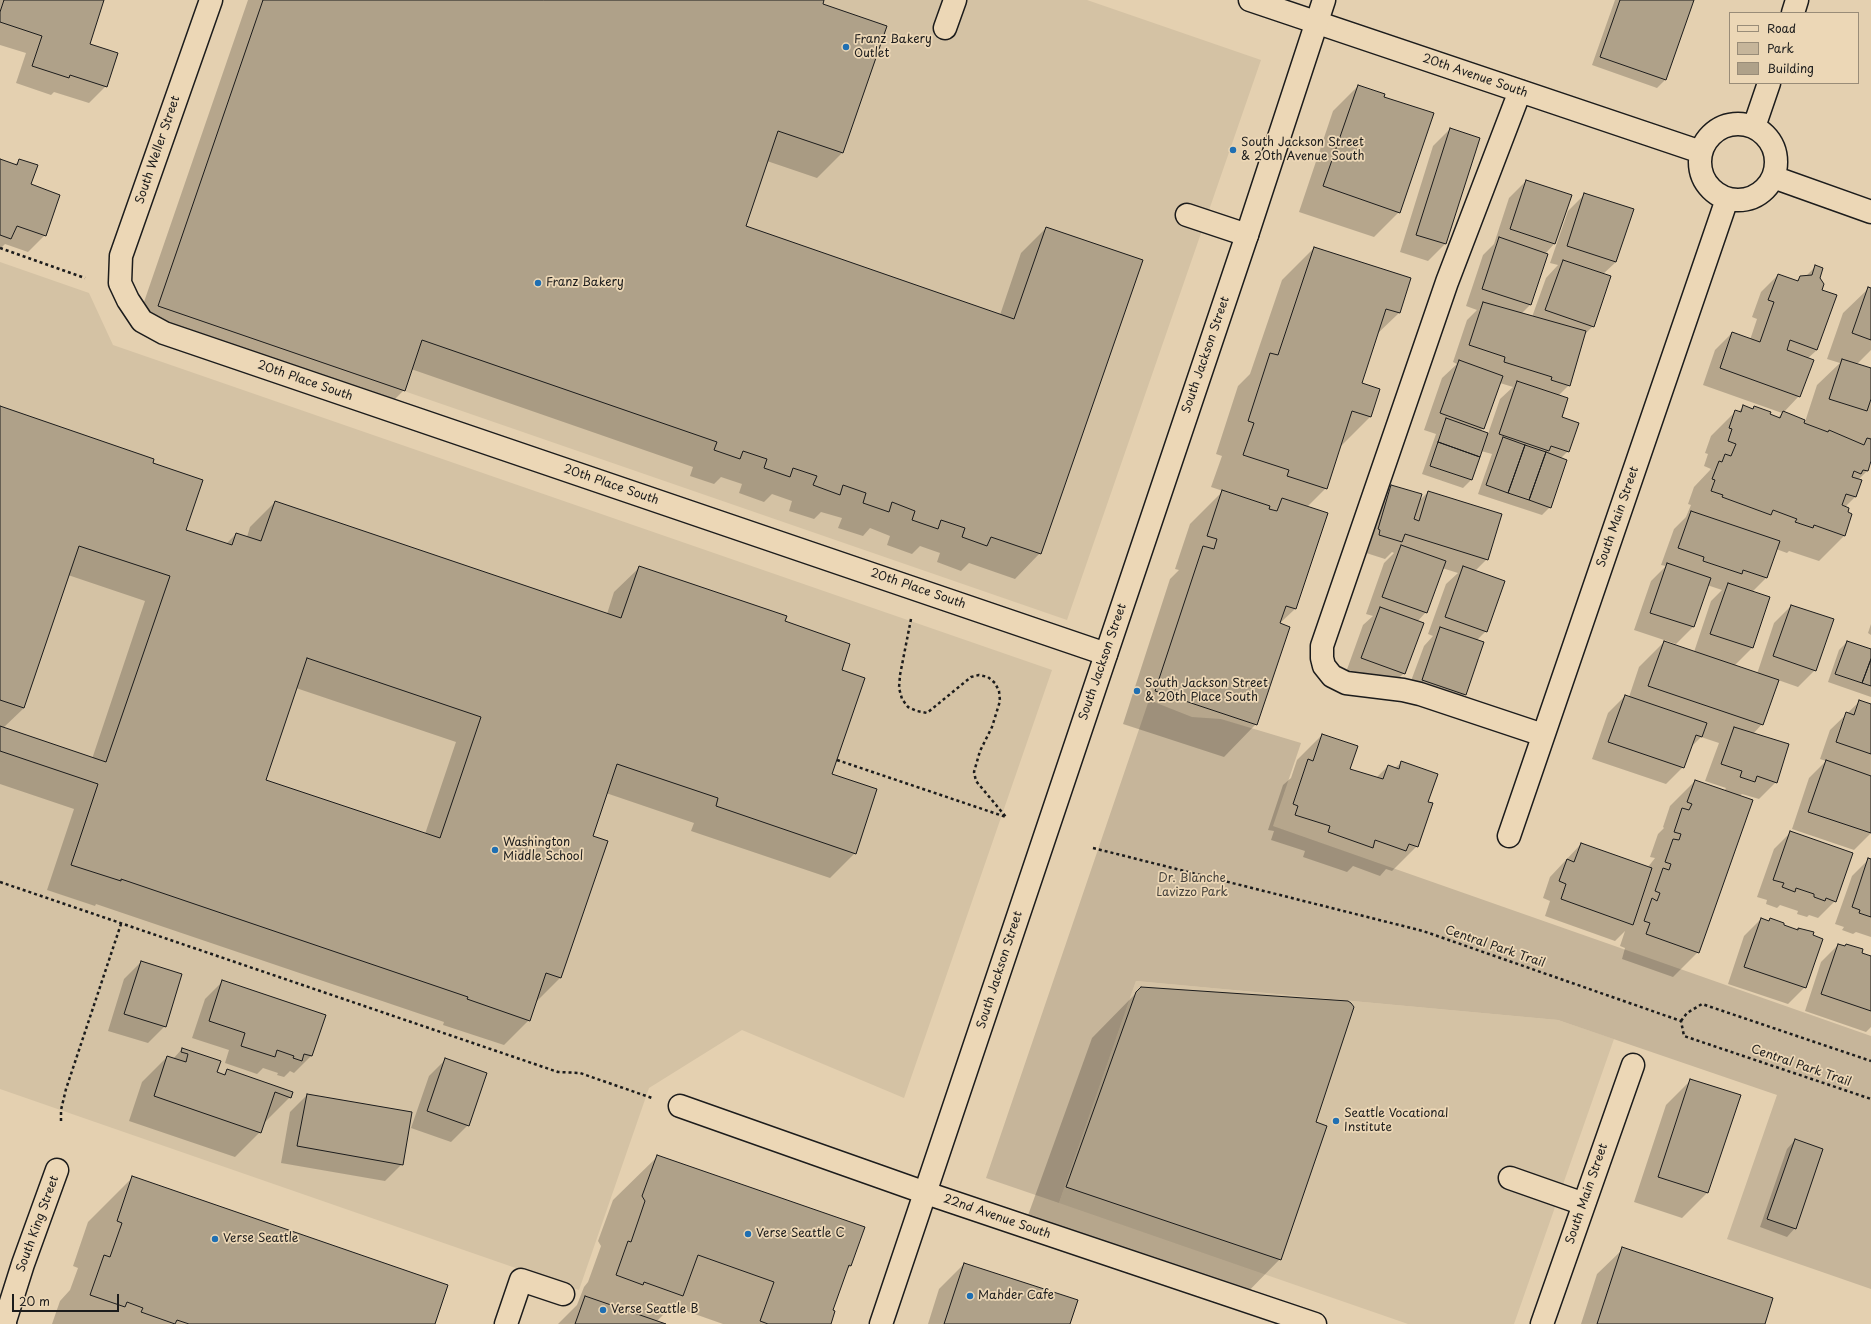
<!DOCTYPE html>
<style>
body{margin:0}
#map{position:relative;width:1871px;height:1324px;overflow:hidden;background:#e4d0b0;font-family:"Playpen Sans",sans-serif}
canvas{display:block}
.legend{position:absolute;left:1729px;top:12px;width:130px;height:72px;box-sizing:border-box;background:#ecd7b6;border:1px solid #998c78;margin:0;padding:5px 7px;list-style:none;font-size:12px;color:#1c1c1c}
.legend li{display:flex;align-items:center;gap:8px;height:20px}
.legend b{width:20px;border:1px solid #998c78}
.scale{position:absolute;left:12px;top:1294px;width:107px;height:18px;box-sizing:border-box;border:2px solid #1c1c1c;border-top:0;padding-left:5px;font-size:12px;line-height:14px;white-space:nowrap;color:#1c1c1c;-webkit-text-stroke:3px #ecd7b6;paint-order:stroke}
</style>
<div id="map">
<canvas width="1871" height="1324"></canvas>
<ul class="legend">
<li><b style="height:5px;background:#ecd7b6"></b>Road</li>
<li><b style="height:11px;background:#c6b59a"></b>Park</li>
<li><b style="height:11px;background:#afa189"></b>Building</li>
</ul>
<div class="scale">20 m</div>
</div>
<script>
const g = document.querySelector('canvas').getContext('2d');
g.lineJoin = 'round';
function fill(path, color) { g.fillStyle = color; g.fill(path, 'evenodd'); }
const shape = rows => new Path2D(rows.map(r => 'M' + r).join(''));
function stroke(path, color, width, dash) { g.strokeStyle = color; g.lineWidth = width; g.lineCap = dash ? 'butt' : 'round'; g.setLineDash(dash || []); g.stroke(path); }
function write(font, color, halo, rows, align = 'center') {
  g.font = font + ' "Playpen Sans",sans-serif'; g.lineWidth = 3.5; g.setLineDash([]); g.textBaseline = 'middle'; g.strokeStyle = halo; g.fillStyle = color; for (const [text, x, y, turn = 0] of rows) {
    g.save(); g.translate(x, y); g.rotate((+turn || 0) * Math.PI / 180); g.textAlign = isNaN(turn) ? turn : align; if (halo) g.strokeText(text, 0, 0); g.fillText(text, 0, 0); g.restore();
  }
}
fill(shape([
 [263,0,1087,0,1261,60,1067,620,158,306],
 [0,262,89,293,113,345,1052,670,904,1098,742,1030,649,1088,579,1290,0,1089],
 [1136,981,1558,1020,1614,1039,1514,1324,1408,1324,1059,1203]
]), '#d4c2a4');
fill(shape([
 [1149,700,1192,717,1221,719,1301,743,1273,826,1871,1036,1871,1289,1727,1239,1777,1095,1558,1020,1136,981,1059,1203,986,1178]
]), '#c6b59a');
fill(shape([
 [0,0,103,0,89,44,106,86,89,103,54,92,51,95,16,83,26,53,0,45],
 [248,0,823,0,821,5,885,27,842,153,817,178,767,161,744,226,1000,315,1021,253,1046,228,1040,553,1015,579,969,563,961,571,937,562,940,553,920,546,912,554,887,545,890,536,870,528,863,536,838,528,842,518,821,512,814,519,789,511,792,501,772,494,764,502,739,493,742,484,721,477,714,484,690,476,693,467,411,369,404,390,379,415,134,331],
 [1615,0,1693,0,1665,80,1657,88,1592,65],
 [1358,86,1383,98,1399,212,1374,237,1299,212,1333,111],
 [1450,129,1479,139,1445,244,1428,261,1400,252,1433,146],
 [0,160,14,165,20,160,45,235,28,252,5,244,0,249],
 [1526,181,1554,244,1545,254,1547,254,1530,305,1521,314,1532,317,1546,278,1558,265,1550,263,1568,211,1585,194,1616,262,1603,274,1593,326,1584,335,1569,385,1558,396,1560,418,1568,451,1561,458,1550,507,1542,515,1478,494,1492,454,1481,451,1471,480,1463,488,1422,474,1436,434,1424,430,1442,378,1457,364,1453,362,1467,320,1477,310,1466,306,1483,255,1494,244,1509,198],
 [1500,383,1513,387,1500,399,1488,434,1480,431,1483,428],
 [1314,248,1399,313,1376,335,1360,384,1370,417,1339,448,1326,488,1307,507,1295,609,1279,624,1256,724,1224,757,1123,724,1170,579,1179,570,1175,569,1190,524,1223,491,1211,487,1222,456,1216,454,1238,386,1250,374,1282,280],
 [1816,266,1821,290,1817,350,1807,359,1799,396,1783,413,1804,425,1817,385,1840,363,1827,359,1843,313,1869,288,1871,289,1871,350,1856,365,1871,370,1871,458,1867,471,1858,480,1861,481,1855,497,1845,507,1847,513,1851,514,1844,536,1819,561,1789,551,1787,553,1776,549,1766,578,1752,592,1752,648,1734,666,1757,674,1774,623,1791,606,1815,670,1798,687,1778,680,1762,724,1753,734,1776,782,1759,799,1742,794,1739,796,1698,952,1673,977,1622,959,1625,948,1620,946,1625,931,1615,941,1545,916,1550,901,1543,898,1550,877,1581,844,1648,867,1655,858,1650,857,1658,834,1664,828,1663,827,1670,806,1695,781,1724,791,1726,788,1705,781,1719,743,1701,737,1690,748,1683,767,1666,784,1592,759,1608,713,1625,696,1629,697,1639,667,1664,642,1694,652,1711,601,1722,590,1707,585,1693,627,1676,644,1634,630,1651,581,1666,566,1661,565,1674,529,1686,517,1691,505,1688,504,1694,487,1711,469,1704,466,1708,454,1705,453,1711,436,1736,411,1738,412,1743,407,1752,410,1755,407,1778,418,1782,413,1703,385,1715,350,1732,333,1750,340,1757,319,1752,317,1761,292,1778,275,1796,281,1801,277,1806,276],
 [0,407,152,464,185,530,226,544,236,534,247,537,250,527,275,502,607,614,614,592,640,567,784,622,840,671,831,775,855,853,830,878,691,831,694,823,606,793,592,836,606,841,560,978,535,1003,529,1020,504,1045,443,1025,444,1022,96,904,95,906,47,890,74,809,0,784],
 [68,575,145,601,92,759,3,728,24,708],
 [296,688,456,742,425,834,264,781],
 [1392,486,1418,502,1428,492,1487,559,1475,571,1486,631,1476,641,1465,694,1448,711,1405,697,1424,646,1433,636,1428,634,1446,584,1458,573,1442,568,1426,612,1417,622,1404,673,1387,690,1345,675,1363,625,1373,616,1366,614,1384,563,1394,553,1392,552,1385,559,1363,552,1375,503],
 [1871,624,1871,635,1868,633],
 [1847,642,1871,650,1871,697,1828,682,1839,650],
 [1860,701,1871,705,1871,833,1854,850,1792,829,1809,778,1826,761,1820,759,1830,730],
 [1322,735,1349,769,1376,778,1388,766,1395,768,1402,762,1427,802,1417,846,1392,871,1386,869,1380,876,1353,866,1347,872,1303,857,1305,851,1271,840,1274,831,1268,830,1283,785,1291,778,1297,760],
 [1791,832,1835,901,1818,918,1809,915,1807,917,1797,914,1798,911,1780,905,1777,908,1766,904,1767,900,1757,897,1774,849],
 [1869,859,1871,860,1871,940,1871,937,1856,932,1853,934,1842,930,1844,927,1835,924,1852,876],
 [1761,919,1768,921,1770,919,1782,926,1797,931,1799,929,1811,936,1805,987,1788,1004,1728,984,1744,936],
 [1838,945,1871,957,1871,1027,1866,1032,1805,1011,1821,962],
 [141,962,165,1026,148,1043,108,1031,124,979],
 [222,982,311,1056,294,1073,290,1071,284,1077,277,1075,278,1073,263,1068,257,1074,225,1063,229,1050,192,1038,205,999],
 [1141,988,1315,1122,1280,1259,1236,1304,1022,1232,1092,1038],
 [182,1049,216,1073,223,1075,227,1071,290,1097,265,1122,263,1122,260,1132,235,1157,129,1121,142,1082,167,1057,173,1059],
 [446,1059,468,1125,451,1142,411,1128,429,1076],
 [1691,1080,1707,1193,1682,1218,1634,1202,1666,1105],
 [307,1095,402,1164,385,1181,281,1163,290,1112],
 [1795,1140,1795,1228,1787,1237,1760,1227,1787,1149],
 [658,1156,851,1266,846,1270,831,1310,830,1324,723,1324,672,1306,656,1322,663,1324,558,1324,577,1305,584,1287,588,1282,601,1246,598,1241,613,1200],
 [133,1177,434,1324,52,1324,60,1301,70,1290,78,1268,73,1266,88,1222],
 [1623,1249,1764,1324,1581,1324,1597,1274],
 [964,1264,1069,1324,928,1324,939,1289]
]), '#0003');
const building = shape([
 [4,0,104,0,90,44,118,53,107,87,70,75,69,78,32,66,42,36,0,22,0,12,4,0],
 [263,0,824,0,823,4,887,26,843,153,778,131,746,226,1014,319,1046,227,1143,260,1041,554,991,537,987,546,962,537,965,528,941,520,938,529,912,520,915,511,892,502,889,512,863,503,866,493,843,485,840,495,813,485,817,476,793,468,790,477,764,468,767,459,743,451,740,459,714,450,717,442,422,340,405,391,158,306,263,0],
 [1620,0,1694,0,1666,80,1600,57,1620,0],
 [1358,85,1385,94,1384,97,1434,113,1400,213,1323,186,1358,85],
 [1450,128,1480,138,1446,244,1416,235,1450,128],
 [0,159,17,165,19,159,38,165,31,184,60,195,46,236,17,226,11,239,0,235,0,159],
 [1526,180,1572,195,1555,244,1510,229,1526,180],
 [1584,193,1634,209,1616,262,1567,246,1584,193],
 [1499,237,1548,254,1531,305,1482,289,1499,237],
 [1314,247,1411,278,1400,313,1386,309,1362,383,1380,389,1371,417,1352,411,1327,489,1287,476,1289,470,1243,455,1254,423,1248,421,1270,353,1278,355,1314,247],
 [1563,260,1611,276,1594,327,1545,310,1563,260],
 [1815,265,1823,268,1820,278,1824,284,1822,290,1837,295,1817,350,1790,340,1787,350,1814,360,1800,397,1720,368,1732,332,1760,342,1774,302,1768,300,1778,274,1798,281,1800,276,1812,275,1815,265],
 [1868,287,1871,288,1871,340,1852,333,1868,287],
 [1483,302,1586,331,1570,386,1551,380,1552,377,1504,362,1505,357,1469,345,1483,302],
 [1842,359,1871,368,1871,399,1867,411,1829,399,1842,359],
 [1459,360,1503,376,1484,429,1440,413,1459,360],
 [1517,381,1568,398,1562,417,1579,423,1569,452,1551,446,1549,451,1499,434,1517,381],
 [1743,405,1753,409,1754,406,1771,412,1770,414,1780,418,1783,411,1805,420,1804,423,1828,432,1829,430,1864,445,1867,438,1871,439,1871,461,1868,471,1863,470,1861,474,1854,471,1852,477,1862,480,1856,497,1846,494,1842,505,1849,508,1848,512,1852,514,1845,536,1814,525,1813,528,1795,522,1797,519,1773,510,1771,515,1722,497,1723,495,1711,491,1715,480,1712,479,1719,461,1722,462,1725,454,1731,456,1736,444,1728,441,1732,429,1729,428,1735,410,1741,412,1743,405],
 [0,406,154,459,153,463,203,480,186,530,232,545,236,533,261,541,275,501,621,618,639,566,787,616,785,621,850,644,842,670,865,678,832,774,877,789,856,854,716,806,718,798,617,764,593,836,608,841,561,978,546,973,530,1021,467,999,468,997,121,879,121,881,71,865,98,784,0,751,0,726,106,762,170,576,79,546,24,708,0,700,0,406],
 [307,658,481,717,440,838,266,780,307,658],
 [1446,418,1488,433,1480,457,1438,442,1446,418],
 [1503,437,1525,445,1508,493,1486,485,1503,437],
 [1438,442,1480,457,1472,480,1430,466,1438,442],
 [1525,445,1546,452,1529,500,1508,493,1525,445],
 [1546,452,1567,460,1551,508,1529,500,1546,452],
 [1391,485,1422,494,1414,519,1419,521,1428,491,1502,514,1488,560,1405,534,1402,542,1379,535,1380,530,1378,529,1391,485],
 [1222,490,1270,506,1269,509,1277,511,1282,498,1328,513,1296,609,1286,606,1280,623,1290,627,1257,725,1155,691,1203,546,1214,549,1217,539,1207,536,1222,490],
 [1691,511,1780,541,1767,578,1743,570,1742,574,1703,561,1704,557,1678,548,1691,511],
 [1401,545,1446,561,1427,613,1382,597,1401,545],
 [1667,563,1711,578,1694,627,1650,613,1667,563],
 [1463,566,1505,581,1487,632,1445,617,1463,566],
 [1728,583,1770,597,1753,648,1710,634,1728,583],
 [1791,605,1834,619,1816,671,1773,656,1791,605],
 [1380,607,1424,623,1405,674,1361,658,1380,607],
 [1440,627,1484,642,1466,695,1422,680,1440,627],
 [1664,641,1779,680,1763,725,1648,686,1664,641],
 [1847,641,1871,649,1871,659,1862,683,1835,674,1847,641],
 [1871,659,1871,686,1862,683,1871,659],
 [1625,695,1707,723,1702,737,1696,735,1684,768,1608,742,1625,695],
 [1859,700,1871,704,1871,754,1836,742,1846,712,1854,715,1859,700],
 [1734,727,1789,744,1777,783,1757,776,1755,782,1740,777,1742,771,1721,764,1734,727],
 [1322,734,1358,746,1350,769,1383,779,1388,765,1399,769,1401,761,1438,774,1428,802,1433,803,1418,847,1409,844,1406,851,1375,840,1373,848,1328,832,1330,826,1295,815,1298,806,1293,804,1308,759,1313,761,1322,734],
 [1826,760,1871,776,1871,833,1808,812,1826,760],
 [1695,780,1753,800,1699,953,1646,934,1650,923,1644,921,1652,898,1657,901,1660,893,1655,891,1663,868,1669,870,1671,864,1665,862,1673,839,1679,840,1681,834,1674,832,1682,808,1689,810,1692,804,1687,802,1695,780],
 [1790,831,1853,853,1836,902,1826,898,1825,901,1814,897,1814,894,1796,888,1795,892,1782,887,1784,883,1773,880,1790,831],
 [1581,843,1652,868,1633,925,1561,899,1566,884,1559,881,1567,859,1574,862,1581,843],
 [1868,858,1871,859,1871,917,1859,913,1860,910,1852,907,1868,858],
 [1761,918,1769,921,1770,918,1784,923,1784,925,1798,930,1798,928,1814,932,1813,935,1823,939,1806,988,1744,967,1761,918],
 [1838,944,1845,946,1846,944,1863,949,1862,953,1871,956,1871,1011,1821,994,1838,944],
 [141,961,182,974,166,1027,124,1014,141,961],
 [222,980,326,1015,312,1056,304,1054,302,1061,293,1058,294,1056,277,1050,275,1057,241,1046,245,1033,209,1021,222,980],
 [1141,987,1348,1001,1351,1003,1354,1007,1316,1122,1327,1126,1281,1260,1066,1187,1136,992,1141,987],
 [182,1048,221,1061,217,1072,225,1075,227,1069,293,1092,291,1098,275,1092,261,1133,154,1096,167,1056,186,1062,188,1054,181,1052,182,1048],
 [445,1058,487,1073,469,1126,427,1111,445,1058],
 [1690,1079,1741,1095,1708,1193,1658,1177,1690,1079],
 [307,1094,412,1112,403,1165,297,1146,307,1094],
 [1795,1139,1823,1149,1796,1229,1767,1219,1795,1139],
 [657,1155,865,1227,851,1266,849,1265,833,1310,835,1311,831,1324,768,1324,760,1321,774,1282,698,1255,683,1296,644,1282,643,1285,616,1275,628,1241,631,1242,645,1201,642,1196,657,1155],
 [132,1176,448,1285,435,1324,189,1324,177,1320,175,1324,141,1312,143,1308,127,1302,125,1307,90,1295,104,1255,110,1257,122,1223,117,1221,132,1176],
 [1622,1247,1773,1298,1765,1324,1597,1324,1622,1247],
 [964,1263,1078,1300,1070,1324,944,1324,964,1263],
 [585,1296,666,1324,575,1324,585,1296]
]);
fill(building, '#afa189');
stroke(building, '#1c1c1c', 1);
const minor = shape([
 [211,0,121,256,120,283,128,300,142,321,164,333,1106,654],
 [1250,0,1701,152],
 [1793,13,1797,0],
 [945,28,955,0],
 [1520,91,1447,282,1322,646,1322,658,1324,666,1332,676,1346,683,1403,690,1420,694,1543,735],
 '1700 162a38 38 0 1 1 76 0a38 38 0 1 1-76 0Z',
 [1754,127,1769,83],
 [1773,177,1871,212],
 [1187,215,1247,235],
 [1509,836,1727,199],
 [680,1106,926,1193,1315,1324],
 [1510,1178,1584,1204],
 [4,1324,23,1264,57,1170],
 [506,1324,521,1280,563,1294],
 [1542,1324,1633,1065]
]);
const major = shape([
 [0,1322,5,1324],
 [881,1324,1247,235,1324,0]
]);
stroke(minor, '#1c1c1c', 25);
stroke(major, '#1c1c1c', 25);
stroke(shape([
 [0,248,85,278],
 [911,619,900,675,899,688,902,699,908,707,917,711,927,713,971,677,979,675,988,677,995,683,999,691,1000,701,992,727,980,751,974,772,976,781,1006,817],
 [837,760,1006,817],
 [1093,848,1423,931,1681,1021,1684,1036,1871,1099],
 [0,882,558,1072,580,1073,652,1098],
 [1681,1021,1687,1013,1702,1004,1871,1061],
 [61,1121,61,1110,66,1089,121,924]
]), '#1c1c1c', 2.5, [3, 3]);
stroke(minor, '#ecd7b6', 22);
stroke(major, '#ecd7b6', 22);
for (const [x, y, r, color] of [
 [846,47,4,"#1f6fb2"],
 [1233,150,4,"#1f6fb2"],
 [538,283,4,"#1f6fb2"],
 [1137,691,4,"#1f6fb2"],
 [495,850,4,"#1f6fb2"],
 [1336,1121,4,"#1f6fb2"],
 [748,1234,4,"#1f6fb2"],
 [215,1239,4,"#1f6fb2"],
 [970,1296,4,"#1f6fb2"],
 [603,1310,4,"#1f6fb2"]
]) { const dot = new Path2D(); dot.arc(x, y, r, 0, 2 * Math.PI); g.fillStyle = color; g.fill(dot); stroke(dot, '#ecd7b6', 1.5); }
write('12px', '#1c1c1c', '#ecd7b6', [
 ["Franz Bakery",854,40],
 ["Outlet",854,54],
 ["South Jackson Street",1241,143],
 ["& 20th Avenue South",1241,157],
 ["Franz Bakery",546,283],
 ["South Jackson Street",1145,684],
 ["& 20th Place South",1145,698],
 ["Washington",503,843],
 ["Middle School",503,857],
 ["Seattle Vocational",1344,1114],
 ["Institute",1344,1128],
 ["Verse Seattle C",756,1234],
 ["Verse Seattle",223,1239],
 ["Mahder Cafe",978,1296],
 ["Verse Seattle B",611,1310]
], 'left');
write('12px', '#1c1c1c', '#ecd7b6', [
 ["20th Avenue South",1475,76,19],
 ["South Weller Street",158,150,-71],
 ["South Jackson Street",1206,355,-71],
 ["20th Place South",305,381,19],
 ["20th Place South",611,485,19],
 ["South Main Street",1618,517,-71],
 ["20th Place South",918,589,19],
 ["South Jackson Street",1103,662,-71],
 ["Central Park Trail",1495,947,19],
 ["South Jackson Street",1000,970,-72],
 ["Central Park Trail",1801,1066,19],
 ["South Main Street",1587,1194,-71],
 ["22nd Avenue South",997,1217,19],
 ["South King Street",38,1224,-70]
]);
write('12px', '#46423c', '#ecd7b6', [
 ["Dr. Blanche",1192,879],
 ["Lavizzo Park",1192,893]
]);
</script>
